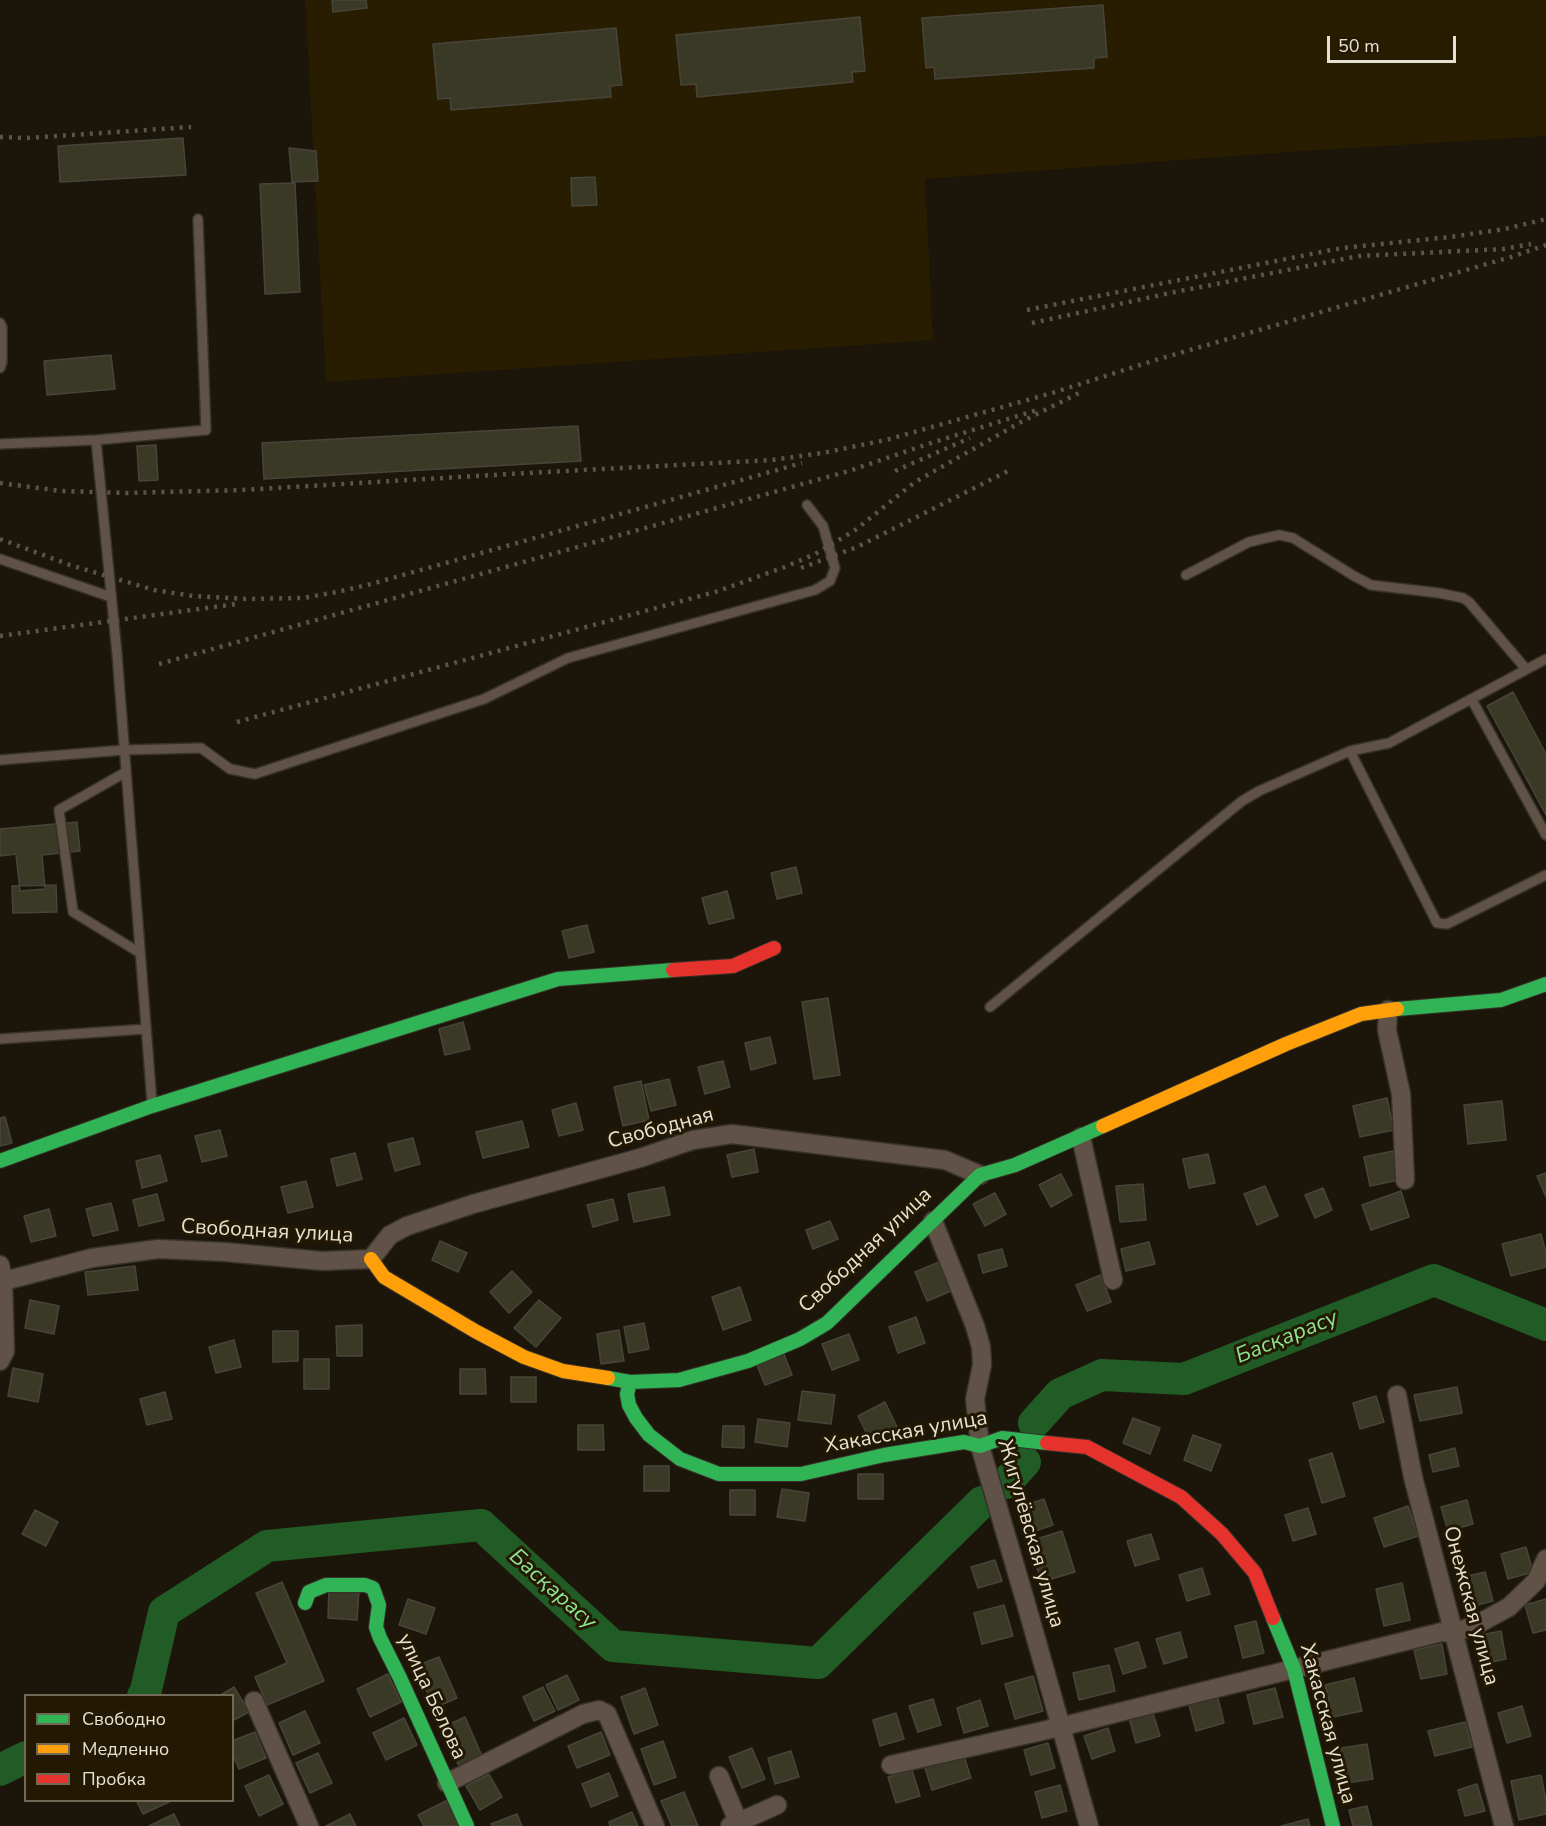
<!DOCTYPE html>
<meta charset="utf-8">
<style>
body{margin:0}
#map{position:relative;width:1546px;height:1826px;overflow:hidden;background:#1c160a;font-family:"Nunito Sans",sans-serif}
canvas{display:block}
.legend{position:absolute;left:24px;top:1694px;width:210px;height:108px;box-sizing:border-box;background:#231903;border:2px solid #716956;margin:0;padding:8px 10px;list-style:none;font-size:18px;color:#e7e1d3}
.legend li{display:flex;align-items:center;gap:12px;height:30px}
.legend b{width:30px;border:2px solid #716956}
.scale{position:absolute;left:1327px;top:36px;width:129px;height:27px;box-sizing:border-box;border:3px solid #e7e1d3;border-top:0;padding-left:8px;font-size:18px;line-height:21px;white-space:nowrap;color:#e7e1d3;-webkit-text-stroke:4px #231903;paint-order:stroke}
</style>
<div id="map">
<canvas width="1546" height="1826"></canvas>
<ul class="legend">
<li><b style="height:8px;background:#30b455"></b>Свободно</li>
<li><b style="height:8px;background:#ff9f0a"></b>Медленно</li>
<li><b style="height:8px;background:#e5322d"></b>Пробка</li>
</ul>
<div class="scale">50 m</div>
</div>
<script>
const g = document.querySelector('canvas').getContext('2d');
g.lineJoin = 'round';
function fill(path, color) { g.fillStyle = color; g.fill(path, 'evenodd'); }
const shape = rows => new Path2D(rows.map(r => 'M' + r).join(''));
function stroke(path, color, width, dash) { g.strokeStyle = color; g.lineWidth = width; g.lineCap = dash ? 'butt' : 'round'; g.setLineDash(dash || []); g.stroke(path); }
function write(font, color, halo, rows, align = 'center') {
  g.font = font + ' "Nunito Sans",sans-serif'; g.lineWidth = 6; g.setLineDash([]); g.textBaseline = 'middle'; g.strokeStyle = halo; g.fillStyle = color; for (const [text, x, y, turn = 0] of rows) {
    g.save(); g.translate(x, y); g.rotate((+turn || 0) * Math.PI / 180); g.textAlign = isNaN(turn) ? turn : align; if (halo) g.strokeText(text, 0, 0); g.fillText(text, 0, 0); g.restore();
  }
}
fill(shape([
 [305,0,1546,0,1546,136,1303,151,925,179,933,340,326,382]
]), '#281c01');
stroke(shape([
 [1034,1423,1060,1394,1102,1375,1184,1379,1434,1280,1546,1325],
 [1006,1483,1025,1462],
 [143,1696,145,1694,164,1612,267,1546,481,1525,613,1646,818,1663,982,1502],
 [0,1770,26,1757]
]), '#215b25', 32);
const building = shape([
 [332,0,366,0,367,8,333,12,332,0],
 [1103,5,1107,57,1094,58,1094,68,935,79,934,67,926,68,922,18,1103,5],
 [860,17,865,71,852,72,853,82,697,97,696,84,681,85,676,35,860,17],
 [616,28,622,85,610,86,611,97,451,110,450,98,438,99,433,44,616,28],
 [183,138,186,175,60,182,58,146,183,138],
 [289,148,316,151,318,181,292,182,289,148],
 [595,177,597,205,572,206,571,178,595,177],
 [295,183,300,292,265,294,260,184,295,183],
 [111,355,115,389,47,395,44,361,111,355],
 [578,426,581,461,264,479,262,443,578,426],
 [156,445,158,480,139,481,137,446,156,445],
 [1513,692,1546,754,1546,815,1487,706,1513,692],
 [77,822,80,851,42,855,45,889,20,891,16,854,0,856,0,829,77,822],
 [796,867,802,893,777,899,771,873,796,867],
 [56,885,57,912,13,913,12,886,56,885],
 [727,891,734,918,709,924,702,898,727,891],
 [587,925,594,952,569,958,562,931,587,925],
 [828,998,840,1075,814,1079,802,1002,828,998],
 [463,1022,470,1049,445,1055,439,1029,463,1022],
 [770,1037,776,1063,751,1070,745,1043,770,1037],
 [723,1061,730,1087,705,1094,698,1067,723,1061],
 [669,1079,676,1105,651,1111,644,1085,669,1079],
 [641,1081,649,1120,623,1126,614,1087,641,1081],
 [1387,1098,1394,1130,1360,1137,1353,1106,1387,1098],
 [1502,1101,1506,1140,1468,1144,1464,1105,1502,1101],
 [576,1103,583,1130,559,1136,552,1110,576,1103],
 [5,1117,12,1143,0,1146,0,1118,5,1117],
 [522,1121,529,1147,483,1158,476,1132,522,1121],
 [220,1130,227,1156,202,1162,195,1136,220,1130],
 [413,1138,420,1164,395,1171,388,1144,413,1138],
 [754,1149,758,1172,732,1177,727,1155,754,1149],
 [1393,1151,1399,1180,1370,1186,1364,1157,1393,1151],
 [355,1153,362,1179,337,1186,331,1159,355,1153],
 [1208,1154,1215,1183,1189,1188,1183,1159,1208,1154],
 [160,1155,167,1181,142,1188,136,1161,160,1155],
 [1546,1173,1546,1197,1537,1176,1546,1173],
 [1061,1174,1072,1195,1051,1207,1039,1185,1061,1174],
 [306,1181,313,1207,288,1213,281,1187,306,1181],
 [1143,1184,1146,1220,1120,1222,1116,1186,1143,1184],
 [1265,1186,1278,1216,1257,1225,1244,1194,1265,1186],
 [664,1187,670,1215,634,1222,628,1194,664,1187],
 [1323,1188,1332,1210,1315,1218,1305,1195,1323,1188],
 [1401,1191,1409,1217,1371,1230,1362,1205,1401,1191],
 [995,1193,1006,1214,985,1226,973,1204,995,1193],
 [157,1194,164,1220,139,1226,133,1200,157,1194],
 [613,1199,618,1220,593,1227,587,1205,613,1199],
 [111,1203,118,1230,93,1236,86,1209,111,1203],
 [49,1209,56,1236,31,1242,24,1216,49,1209],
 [830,1221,838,1239,813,1249,806,1230,830,1221],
 [1541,1234,1546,1253,1546,1267,1511,1276,1502,1244,1541,1234],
 [440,1241,467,1253,458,1272,432,1260,440,1241],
 [1149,1242,1155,1264,1126,1271,1121,1249,1149,1242],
 [1002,1249,1007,1266,983,1273,978,1255,1002,1249],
 [939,1262,951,1291,927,1301,915,1272,939,1262],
 [135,1266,138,1290,88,1295,85,1272,135,1266],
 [512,1271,532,1292,509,1313,490,1292,512,1271],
 [1101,1275,1111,1302,1087,1311,1076,1285,1101,1275],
 [740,1287,751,1320,723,1330,712,1297,740,1287],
 [30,1300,59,1306,54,1334,25,1328,30,1300],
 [539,1300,561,1318,536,1347,514,1328,539,1300],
 [916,1317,925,1343,898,1353,889,1327,916,1317],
 [644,1323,649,1349,629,1353,624,1327,644,1323],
 [362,1325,362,1356,337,1356,336,1326,362,1325],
 [619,1330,624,1361,601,1364,597,1334,619,1330],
 [273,1331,298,1331,298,1361,273,1362,273,1331],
 [849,1334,859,1360,832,1370,822,1344,849,1334],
 [234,1340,241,1367,216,1373,209,1347,234,1340],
 [782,1349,792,1375,765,1385,755,1360,782,1349],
 [304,1359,329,1359,329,1389,304,1389,304,1359],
 [13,1368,43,1374,38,1402,8,1396,13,1368],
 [460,1369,485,1369,486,1394,460,1394,460,1369],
 [511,1377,536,1377,536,1402,511,1402,511,1377],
 [1457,1387,1462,1413,1420,1421,1414,1395,1457,1387],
 [802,1391,835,1395,831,1424,798,1420,802,1391],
 [165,1392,172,1419,147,1425,140,1399,165,1392],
 [1376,1396,1384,1422,1360,1429,1353,1403,1376,1396],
 [885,1402,898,1429,871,1442,858,1416,885,1402],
 [1133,1418,1160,1428,1150,1454,1123,1443,1133,1418],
 [758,1419,790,1423,787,1447,755,1442,758,1419],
 [578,1425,603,1425,604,1450,578,1450,578,1425],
 [723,1426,744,1426,744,1448,722,1447,723,1426],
 [1193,1435,1221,1445,1211,1471,1184,1460,1193,1435],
 [1455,1448,1459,1466,1433,1472,1429,1455,1455,1448],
 [1332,1453,1345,1496,1322,1503,1309,1460,1332,1453],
 [644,1466,669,1466,669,1491,644,1491,644,1466],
 [858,1474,883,1474,883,1499,858,1499,858,1474],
 [782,1489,809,1493,805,1521,777,1517,782,1489],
 [730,1490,755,1490,755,1515,730,1515,730,1490],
 [1044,1499,1053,1525,1029,1533,1020,1507,1044,1499],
 [1467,1500,1473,1524,1448,1531,1441,1507,1467,1500],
 [1408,1506,1418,1536,1384,1547,1374,1518,1408,1506],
 [1308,1508,1316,1534,1293,1541,1285,1515,1308,1508],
 [35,1510,58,1522,46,1546,22,1534,35,1510],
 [1062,1531,1075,1572,1041,1582,1030,1541,1062,1531],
 [1151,1534,1159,1559,1135,1566,1127,1541,1151,1534],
 [1526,1547,1533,1572,1508,1579,1501,1554,1526,1547],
 [995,1560,1002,1581,978,1588,971,1567,995,1560],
 [1202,1568,1210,1594,1187,1601,1179,1575,1202,1568],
 [1485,1572,1493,1601,1466,1608,1459,1578,1485,1572],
 [282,1582,324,1681,267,1705,255,1677,287,1663,256,1593,282,1582],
 [1402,1583,1410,1620,1384,1626,1376,1589,1402,1583],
 [329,1589,359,1591,357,1620,328,1618,329,1589],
 [408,1599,435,1608,426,1634,399,1625,408,1599],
 [1546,1599,1546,1630,1533,1633,1525,1605,1546,1599],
 [1004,1605,1013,1636,982,1644,974,1613,1004,1605],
 [1256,1621,1264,1653,1243,1658,1235,1626,1256,1621],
 [1501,1631,1506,1659,1482,1664,1476,1636,1501,1631],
 [1180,1632,1187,1657,1164,1664,1156,1639,1180,1632],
 [1138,1642,1146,1667,1123,1674,1115,1649,1138,1642],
 [1442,1644,1447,1674,1421,1679,1414,1650,1442,1644],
 [439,1657,457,1698,434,1708,416,1666,439,1657],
 [1109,1665,1115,1691,1079,1700,1073,1673,1109,1665],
 [388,1674,401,1702,370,1717,357,1689,388,1674],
 [567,1675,579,1700,558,1710,546,1685,567,1675],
 [1033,1676,1043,1711,1015,1719,1005,1684,1033,1676],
 [1354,1678,1362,1711,1333,1717,1325,1685,1354,1678],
 [234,1687,249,1712,232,1721,232,1696,219,1696,234,1687],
 [543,1687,555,1711,534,1721,523,1697,543,1687],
 [645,1688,658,1725,634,1734,621,1697,645,1688],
 [1275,1688,1283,1717,1254,1724,1247,1695,1275,1688],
 [1217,1694,1224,1723,1196,1731,1188,1701,1217,1694],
 [933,1699,941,1725,918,1732,909,1706,933,1699],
 [980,1700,988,1726,964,1733,957,1708,980,1700],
 [1522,1706,1531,1736,1507,1743,1498,1713,1522,1706],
 [1152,1710,1160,1736,1136,1743,1129,1718,1152,1710],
 [305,1711,320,1743,293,1755,279,1723,305,1711],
 [896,1713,904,1739,880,1746,873,1720,896,1713],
 [465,1717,482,1756,459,1766,441,1728,465,1717],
 [404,1718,417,1745,386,1760,373,1733,404,1718],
 [1465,1722,1472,1747,1435,1756,1428,1731,1465,1722],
 [1108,1728,1115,1751,1092,1759,1084,1736,1108,1728],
 [255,1732,266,1758,239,1769,232,1753,232,1741,255,1732],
 [601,1732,610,1755,577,1768,568,1746,601,1732],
 [663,1741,676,1777,654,1785,641,1749,663,1741],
 [1048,1743,1055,1768,1031,1775,1024,1750,1048,1743],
 [1367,1744,1373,1779,1346,1783,1341,1748,1367,1744],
 [752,1748,765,1779,742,1788,729,1757,752,1748],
 [791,1751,799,1777,775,1784,768,1758,791,1751],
 [318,1753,332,1783,310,1793,296,1763,318,1753],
 [963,1753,971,1778,932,1790,924,1765,963,1753],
 [912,1770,920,1796,896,1803,888,1777,912,1770],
 [609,1773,618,1796,591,1807,582,1784,609,1773],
 [489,1774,502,1797,480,1810,466,1786,489,1774],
 [269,1775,283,1804,259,1816,245,1786,269,1775],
 [1541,1775,1546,1801,1546,1814,1519,1820,1511,1781,1541,1775],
 [1477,1784,1485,1811,1465,1816,1458,1790,1477,1784],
 [1060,1785,1067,1811,1042,1818,1035,1792,1060,1785],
 [684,1792,698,1826,672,1826,661,1801,684,1792],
 [136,1800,169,1800,169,1802,143,1814,136,1800],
 [448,1800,461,1826,424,1826,418,1815,448,1800],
 [1367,1806,1372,1826,1353,1826,1349,1810,1367,1806],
 [632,1812,638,1826,610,1826,609,1822,632,1812],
 [174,1814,180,1826,149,1826,174,1814],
 [350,1814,356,1826,326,1826,350,1814],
 [517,1814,522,1826,492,1826,491,1824,517,1814],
 [1308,1819,1310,1826,1281,1826,1308,1819]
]);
fill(building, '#3a3925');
stroke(building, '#47453a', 1.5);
const lane = shape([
 [0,323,2,327,2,362,0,368],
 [96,440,206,430,198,219],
 [0,444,96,440,117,654,152,1103],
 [0,559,111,597],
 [1186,575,1249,542,1279,535,1293,538,1354,576,1371,585,1439,593,1463,598,1469,602,1526,669],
 [1472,700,1546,835],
 [1350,751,1437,923,1447,924,1546,875],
 [0,760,124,750,201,748,230,769,255,774,484,699,568,658,815,590,830,581,835,568,823,526,807,505],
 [126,772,59,810,73,912,140,953],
 [990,1007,1242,801,1259,791,1350,751,1389,743,1546,659],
 [0,1039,146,1029]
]);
const street = shape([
 [1388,1010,1387,1030,1401,1094,1405,1180],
 [1081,1137,1113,1280],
 [933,1221,975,1326,981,1347,982,1365,975,1399,980,1446,1025,1600,1089,1826],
 [0,1265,3,1280,5,1351,0,1361],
 [0,1282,92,1258,158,1249,225,1252,322,1261,371,1259,390,1235,407,1226,473,1204,640,1158,693,1140,732,1134,945,1160,980,1175],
 [1397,1395,1413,1477,1504,1826],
 [254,1701,309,1826],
 [891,1765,1060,1727,1442,1632,1453,1633,1476,1625,1509,1607,1536,1581,1546,1559],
 [719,1776,740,1826],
 [447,1783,583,1714,599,1710,607,1714,655,1826],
 [730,1826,777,1805]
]);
const fast = shape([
 [1397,1009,1501,1000,1546,984],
 [0,1161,152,1106,558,979,673,970],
 [608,1378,630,1382,679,1380,748,1361,800,1339,827,1323,980,1175,1015,1165,1103,1126],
 [630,1382,627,1394,629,1405,636,1418,649,1435,680,1459,719,1474,801,1474,884,1455,964,1442,980,1446,1002,1438,1047,1443],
 [305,1603,309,1592,326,1585,365,1585,373,1588,379,1605,376,1627,380,1638,400,1678,467,1826],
 [1273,1618,1294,1669,1333,1826]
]);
const slow = shape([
 [1103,1126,1286,1044,1361,1014,1397,1009],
 [371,1259,384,1277,475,1331,524,1357,563,1371,608,1378]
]);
const jam = shape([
 [673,970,733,966,774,948],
 [1047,1443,1087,1447,1181,1497,1222,1534,1255,1573,1273,1618]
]);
stroke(lane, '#373228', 12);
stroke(street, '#373228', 21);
stroke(fast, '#373228', 16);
stroke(slow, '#373228', 16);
stroke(jam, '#373228', 16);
stroke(lane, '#605246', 9);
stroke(street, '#605246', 18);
stroke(fast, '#30b455', 14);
stroke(slow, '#ff9f0a', 14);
stroke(jam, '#e5322d', 14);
stroke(shape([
 [0,137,27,138,191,127],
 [1027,310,1342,248,1450,237,1505,229,1546,219],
 [1032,323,1170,293,1359,256,1504,249,1531,244],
 [895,471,970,438],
 [0,483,61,491,126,493,242,490,509,474,772,460,822,453,886,440,1052,393,1159,359,1511,257,1546,245],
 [0,539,70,565,154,590,193,596,246,599,303,598,337,592,371,584,802,463],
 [801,568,857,547,1010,470],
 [0,636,236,604],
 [159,664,849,471,928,444,1037,410],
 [237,722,715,592,785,567,815,554,854,531,915,482,1021,422,1079,393]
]), '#5c534a', 4.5, [3, 6]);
write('21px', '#e7e1d3', '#231903', [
 ["Свободная",661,1129,-15],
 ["Свободная улица",267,1232,3],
 ["Свободная улица",866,1251,-43],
 ["Хакасская улица",906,1433,-10],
 ["Жигулёвская улица",1030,1534,74],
 ["Онежская улица",1470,1606,75],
 ["улица Белова",431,1697,65],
 ["Хакасская улица",1327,1724,75]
]);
write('italic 22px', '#8ee490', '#231903', [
 ["Басқарасу",1287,1338,-22],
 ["Басқарасу",552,1590,42]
]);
</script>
